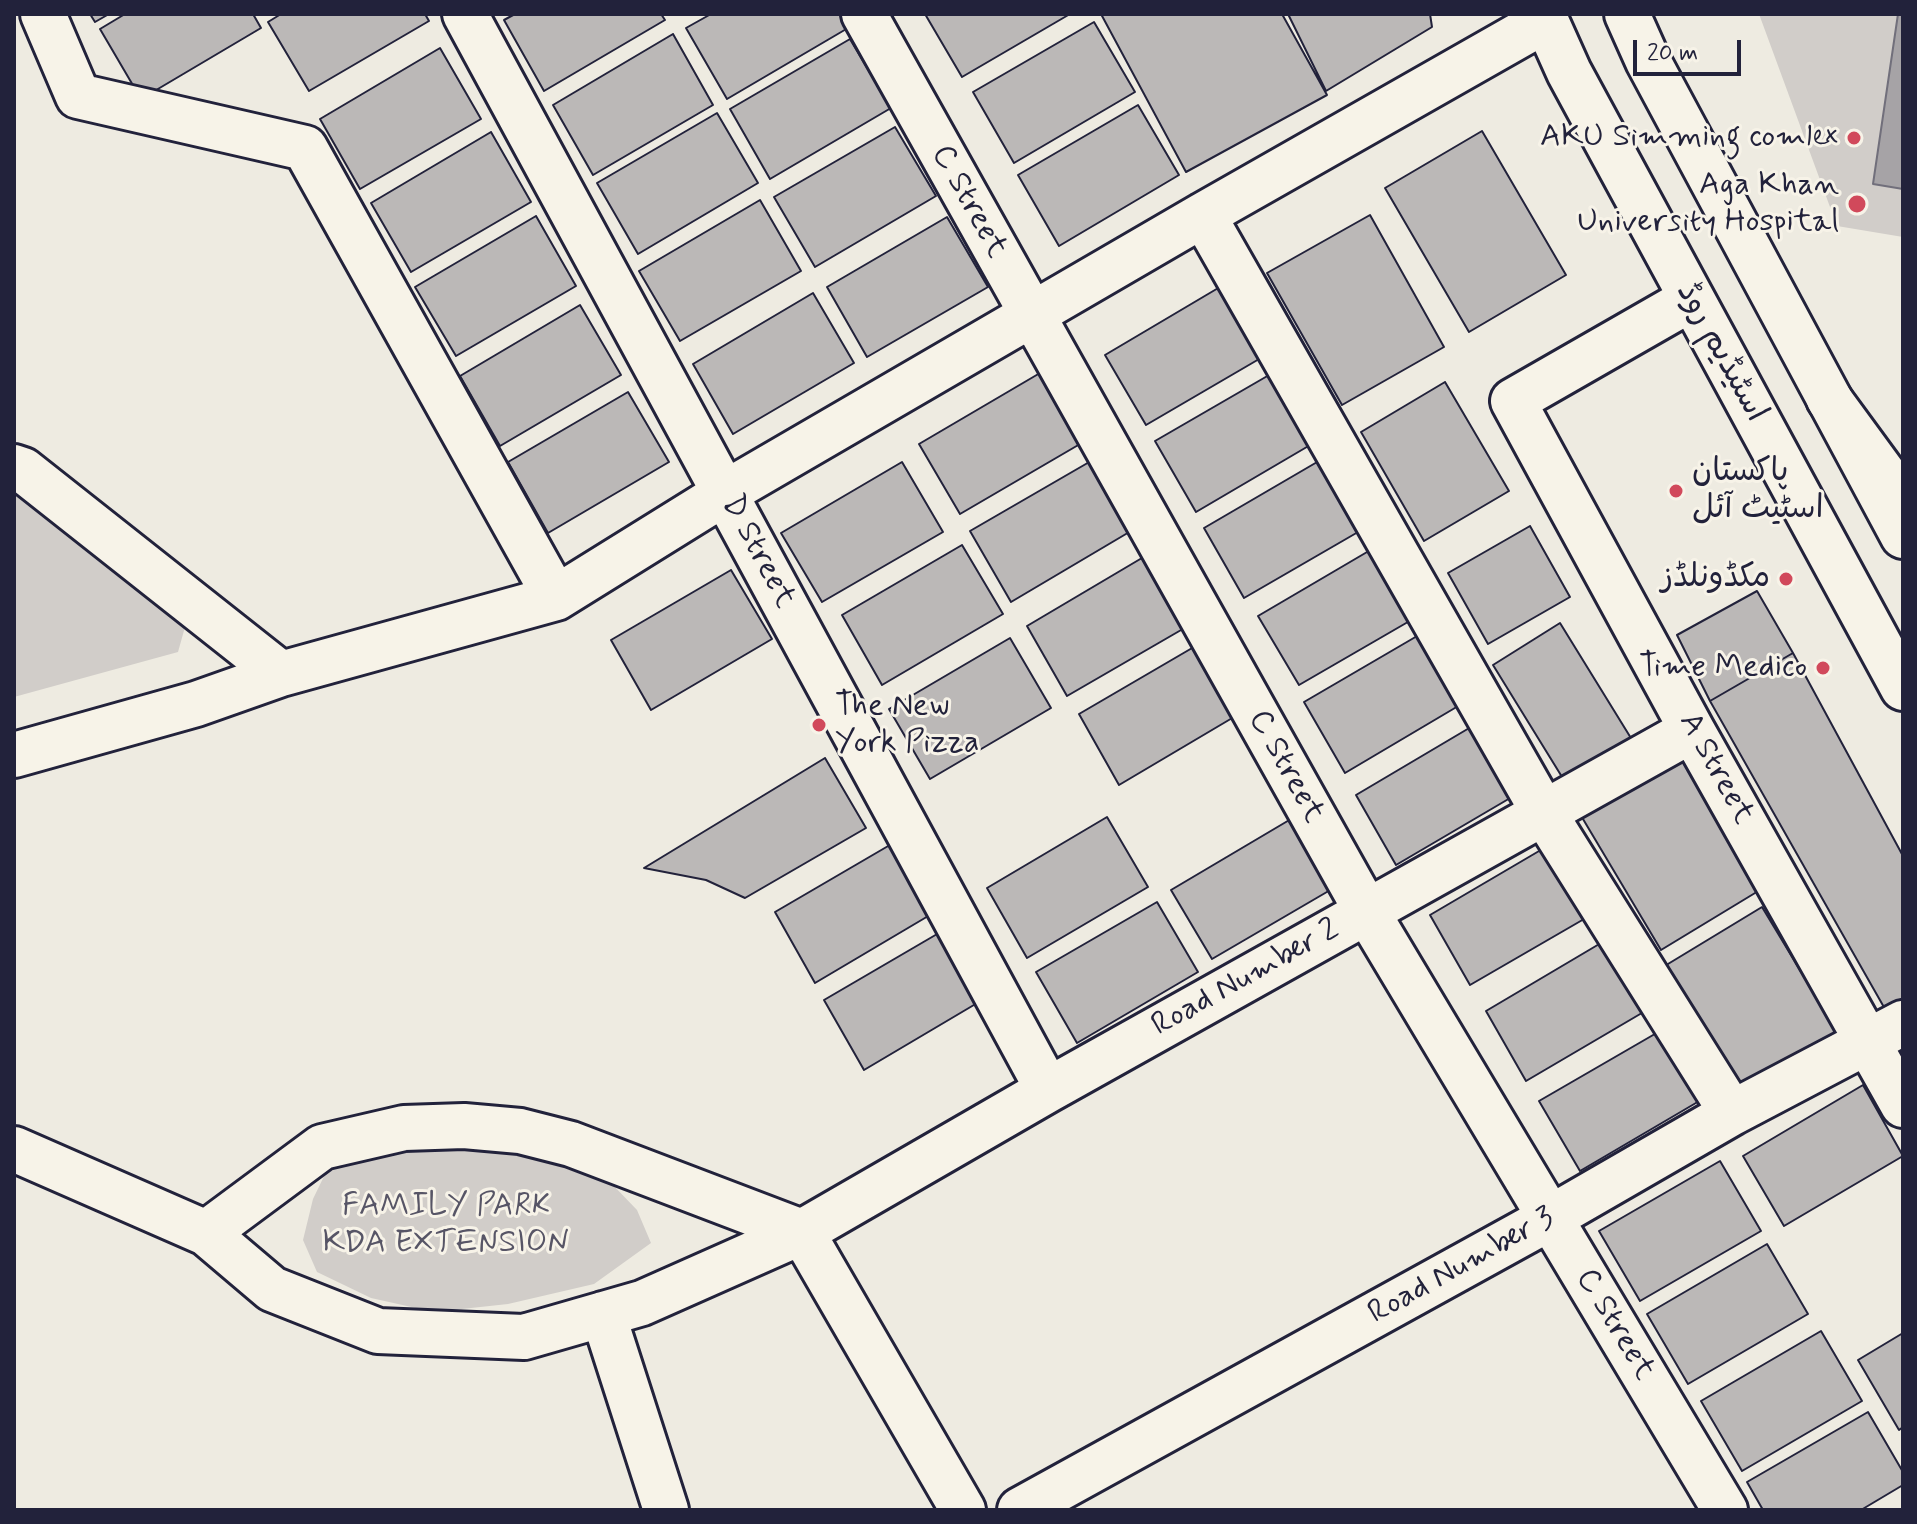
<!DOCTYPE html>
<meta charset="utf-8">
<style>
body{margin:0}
#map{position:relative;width:1917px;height:1524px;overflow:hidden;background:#eeebe1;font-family:Mynerve,sans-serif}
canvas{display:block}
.frame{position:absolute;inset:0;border:16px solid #22223b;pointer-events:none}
.scale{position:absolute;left:1633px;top:40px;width:108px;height:36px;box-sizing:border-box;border:4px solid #22223b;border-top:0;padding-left:10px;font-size:24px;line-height:28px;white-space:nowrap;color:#22223b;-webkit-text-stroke:6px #f7f3e8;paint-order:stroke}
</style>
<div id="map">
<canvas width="1917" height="1524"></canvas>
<div class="frame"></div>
<div class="scale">20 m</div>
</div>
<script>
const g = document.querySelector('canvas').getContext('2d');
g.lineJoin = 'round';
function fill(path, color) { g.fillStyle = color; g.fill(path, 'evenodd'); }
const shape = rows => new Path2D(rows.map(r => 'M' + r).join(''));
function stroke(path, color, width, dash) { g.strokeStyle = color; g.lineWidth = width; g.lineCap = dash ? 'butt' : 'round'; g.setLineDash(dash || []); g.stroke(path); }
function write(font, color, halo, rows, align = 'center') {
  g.font = font + ' Mynerve,"Playpen Sans Arabic",sans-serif'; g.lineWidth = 6; g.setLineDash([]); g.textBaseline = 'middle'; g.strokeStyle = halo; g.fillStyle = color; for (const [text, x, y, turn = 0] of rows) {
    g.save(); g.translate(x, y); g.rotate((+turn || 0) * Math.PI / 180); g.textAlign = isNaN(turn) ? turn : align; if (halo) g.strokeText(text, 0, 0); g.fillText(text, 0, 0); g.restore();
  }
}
fill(shape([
 [1759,14,1903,14,1903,237,1837,226],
 [14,490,167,599,185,627,178,652,14,697],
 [447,1142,567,1161,611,1183,637,1210,651,1243,594,1284,508,1304,434,1312,371,1298,317,1272,303,1240,313,1199,328,1168,387,1147]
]), '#d1cdc9');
const water = shape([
 [1898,14,1903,14,1903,189,1873,184,1898,14]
]);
fill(water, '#a6a3a6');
stroke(water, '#716f7b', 2);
const building = shape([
 [90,14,109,14,95,22,90,14],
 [125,14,253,14,261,28,141,99,100,29,125,14],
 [281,14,425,14,429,21,309,91,268,22,281,14],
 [515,14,661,14,665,20,544,91,504,20,515,14],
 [711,14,840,14,848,28,727,99,686,28,711,14],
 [925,14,1070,14,962,77,925,14],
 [1101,14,1282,14,1327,95,1186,172,1101,14],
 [1288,14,1430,14,1432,27,1326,91,1288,14],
 [1094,22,1135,92,1014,163,973,92,1094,22],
 [673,34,713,105,593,175,553,105,673,34],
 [850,39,891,108,770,179,730,109,850,39],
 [440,48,481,119,360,189,320,119,440,48],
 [1138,105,1179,175,1059,246,1018,175,1138,105],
 [717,113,758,183,638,254,597,183,717,113],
 [895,127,936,196,815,267,774,197,895,127],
 [1482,131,1566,275,1469,332,1385,188,1482,131],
 [491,132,531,202,411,272,371,203,491,132],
 [760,200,801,271,680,341,639,271,760,200],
 [1370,215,1444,347,1342,405,1267,273,1370,215],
 [536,216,576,286,456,356,415,287,536,216],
 [947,217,988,287,867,357,827,287,947,217],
 [1225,284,1266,355,1146,425,1105,355,1225,284],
 [813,293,854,363,733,434,693,364,813,293],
 [580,305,621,375,500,446,460,376,580,305],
 [1276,371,1317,441,1196,512,1155,441,1276,371],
 [1040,373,1080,444,960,514,919,444,1040,373],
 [1445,382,1509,491,1424,541,1361,432,1445,382],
 [628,392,669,462,548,533,508,462,628,392],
 [1324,458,1365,528,1244,598,1204,528,1324,458],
 [1091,461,1131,531,1011,602,970,531,1091,461],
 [902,462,943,532,822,602,781,533,902,462],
 [1530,526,1570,597,1488,644,1448,573,1530,526],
 [962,545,1003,614,882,685,842,615,962,545],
 [1379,545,1420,615,1299,685,1258,616,1379,545],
 [1147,555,1188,626,1067,696,1027,626,1147,555],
 [731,570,772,639,651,710,611,640,731,570],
 [1757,591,1793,653,1710,701,1677,635,1757,591],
 [1560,623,1634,743,1567,785,1493,665,1560,623],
 [1424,632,1465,702,1345,773,1304,702,1424,632],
 [1010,638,1051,708,930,779,889,709,1010,638],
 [1199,644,1239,714,1119,785,1079,714,1199,644],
 [1793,653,1903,856,1903,999,1885,1009,1710,701,1793,653],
 [1476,724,1517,794,1396,865,1356,795,1476,724],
 [1679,755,1760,890,1661,950,1580,814,1679,755],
 [825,758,866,828,745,898,706,880,644,868,825,758],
 [1107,817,1148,887,1027,958,987,888,1107,817],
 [1291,819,1332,889,1212,959,1171,890,1291,819],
 [895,842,935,912,815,983,775,912,895,842],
 [1551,844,1591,915,1470,985,1430,915,1551,844],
 [1157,902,1198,972,1077,1043,1036,972,1157,902],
 [1762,907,1838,1033,1739,1093,1663,967,1762,907],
 [944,930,984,999,864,1070,824,1000,944,930],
 [1606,940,1647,1010,1526,1081,1486,1011,1606,940],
 [1660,1031,1701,1100,1580,1171,1539,1101,1660,1031],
 [1863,1085,1903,1156,1784,1226,1743,1156,1863,1085],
 [1720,1161,1761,1231,1640,1301,1599,1231,1720,1161],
 [1767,1244,1808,1314,1688,1384,1647,1314,1767,1244],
 [1821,1331,1862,1401,1742,1471,1701,1401,1821,1331],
 [1903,1333,1903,1427,1899,1430,1858,1360,1903,1333],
 [1868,1412,1903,1472,1903,1485,1861,1510,1763,1510,1747,1482,1868,1412]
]);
fill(building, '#bbb8b7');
stroke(building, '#22223b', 2);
const minor = shape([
 [43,14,78,96,305,148,556,598],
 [465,14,1048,1090],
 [864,14,1367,912,1725,1510],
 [1203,215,1544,813,1732,1113],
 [1691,299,1513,401,1692,730,1903,1105],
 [14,467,23,470,281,674],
 [14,755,196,704,281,674,556,598,725,493,1203,215,1546,20],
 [14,1149,206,1233,272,1289,378,1331,524,1337,642,1303,802,1232,1048,1090,1692,730],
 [206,1233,322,1147,404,1128,464,1126,520,1131,571,1144,802,1232,963,1510],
 [603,1314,666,1510],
 [1020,1510,1550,1218,1732,1113,1903,1023]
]);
const major = shape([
 [1543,14,1569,72,1903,688],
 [1627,14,1648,61,1903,536]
]);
const highway = shape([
 [1829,399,1903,500]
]);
stroke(minor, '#22223b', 50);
stroke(major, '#22223b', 50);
stroke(highway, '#22223b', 50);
stroke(minor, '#f7f3e8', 44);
stroke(major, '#f7f3e8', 44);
stroke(highway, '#f7f3e8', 44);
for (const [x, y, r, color] of [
 [1854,138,8,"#d1495b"],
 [1857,204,10,"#d1495b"],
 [1676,491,8,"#d1495b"],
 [1786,579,8,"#d1495b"],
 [1823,668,8,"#d1495b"],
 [819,725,8,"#d1495b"]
]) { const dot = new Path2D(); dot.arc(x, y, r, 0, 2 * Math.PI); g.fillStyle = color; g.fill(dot); stroke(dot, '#f7f3e8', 3); }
write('32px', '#22223b', '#f7f3e8', [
 ["AKU Simming comlex",1838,138],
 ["Aga Khan",1839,186],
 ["University Hospital",1839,223],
 ["پاکستان",1692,473,"left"],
 ["اسٹیٹ آئل",1692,510,"left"],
 ["مکڈونلڈز",1770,579],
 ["Time Medico",1807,668],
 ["The New",835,707,"left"],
 ["York Pizza",835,744,"left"]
], 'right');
write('32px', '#22223b', '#f7f3e8', [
 ["C Street",968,202,61],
 ["اسٹیڈیم روڈ",1720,353,61],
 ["D Street",757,552,62],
 ["C Street",1285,767,61],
 ["A Street",1715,769,61],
 ["Road Number 2",1246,979,-29],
 ["Road Number 3",1462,1267,-29],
 ["C Street",1614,1325,59]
]);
write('32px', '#575566', '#f7f3e8', [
 ["FAMILY PARK",446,1207],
 ["KDA EXTENSION",446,1244]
]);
</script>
